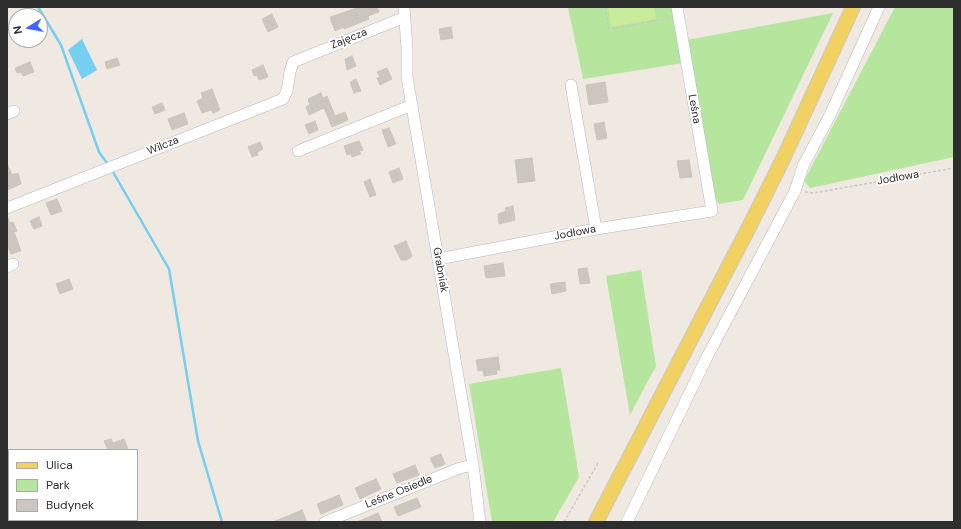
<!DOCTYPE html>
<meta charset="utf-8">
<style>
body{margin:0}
#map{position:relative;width:961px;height:529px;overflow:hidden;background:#efe9e1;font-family:"DM Sans",sans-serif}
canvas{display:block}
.frame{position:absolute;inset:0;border:8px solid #2e2e2e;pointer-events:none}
.legend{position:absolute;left:8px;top:449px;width:130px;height:72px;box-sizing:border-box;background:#fff;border:1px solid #ababab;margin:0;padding:5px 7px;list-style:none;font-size:12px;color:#2e2e2e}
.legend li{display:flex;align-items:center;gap:8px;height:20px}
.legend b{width:20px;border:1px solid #ababab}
.north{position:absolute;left:8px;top:8px;width:40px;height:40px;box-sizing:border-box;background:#fff;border:1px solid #ababab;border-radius:50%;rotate:259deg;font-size:11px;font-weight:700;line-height:16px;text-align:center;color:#2e2e2e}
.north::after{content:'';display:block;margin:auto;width:14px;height:18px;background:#4264fb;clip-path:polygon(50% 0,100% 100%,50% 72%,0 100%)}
</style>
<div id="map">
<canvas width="961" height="529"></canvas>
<div class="frame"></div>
<ul class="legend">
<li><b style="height:5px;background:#f2d163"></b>Ulica</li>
<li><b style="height:11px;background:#b6e59e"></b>Park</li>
<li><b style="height:11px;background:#cbc7bf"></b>Budynek</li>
</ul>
<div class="north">N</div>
</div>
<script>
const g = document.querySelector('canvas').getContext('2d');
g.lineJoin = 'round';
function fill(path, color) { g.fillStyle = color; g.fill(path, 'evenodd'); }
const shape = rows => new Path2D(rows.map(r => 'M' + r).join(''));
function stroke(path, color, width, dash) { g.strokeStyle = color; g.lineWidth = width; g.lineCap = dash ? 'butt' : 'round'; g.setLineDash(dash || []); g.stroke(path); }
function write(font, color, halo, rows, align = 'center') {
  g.font = font + ' "DM Sans",sans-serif'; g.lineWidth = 3.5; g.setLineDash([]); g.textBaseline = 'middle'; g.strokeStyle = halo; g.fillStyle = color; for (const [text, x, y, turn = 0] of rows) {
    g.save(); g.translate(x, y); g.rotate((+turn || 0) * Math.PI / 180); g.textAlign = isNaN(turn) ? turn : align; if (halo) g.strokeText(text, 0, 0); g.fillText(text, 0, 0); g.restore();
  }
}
fill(shape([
 [568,7,673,7,683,63,583,79],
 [895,7,954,7,954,157,810,188,804,181],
 [833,13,743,200,719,204,714,197,687,40],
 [641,270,656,366,630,415,606,276],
 [561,368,579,477,553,522,492,522,469,384]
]), '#b6e59e');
fill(shape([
 [608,7,654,7,656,19,611,27]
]), '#c9ec9a');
fill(shape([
 [82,39,97,70,82,79,68,50]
]), '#75cff0');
stroke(shape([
 [38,7,61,45,99,152,107,163],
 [113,172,169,269,198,441,222,522]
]), '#75cff0', 2.5);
const building = shape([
 [360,7,377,7,379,12,368,16,369,19,344,29,344,27,335,31,330,17,360,7],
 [272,14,278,27,268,32,262,19,272,14],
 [451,27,453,38,441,40,439,29,451,27],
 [352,56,356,66,347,70,345,59,352,56],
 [117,58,120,65,107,69,105,62,117,58],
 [30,62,34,72,23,76,21,72,17,73,15,68,30,62],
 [263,65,268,77,259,80,257,75,254,76,252,70,263,65],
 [387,68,392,79,380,85,377,78,380,77,377,72,387,68],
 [356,79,361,91,354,93,350,82,356,79],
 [605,82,608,102,589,105,586,85,605,82],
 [212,89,220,110,213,113,211,110,202,113,197,101,203,98,201,93,212,89],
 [321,93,323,98,327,96,335,116,345,112,348,120,332,127,324,108,309,115,306,107,310,105,308,99,321,93],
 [162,103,165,110,155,114,152,107,162,103],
 [184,113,188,124,172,130,168,119,184,113],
 [315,121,318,130,309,134,305,125,315,121],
 [604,122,607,138,597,140,594,124,604,122],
 [389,128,396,144,388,147,382,130,389,128],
 [359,141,363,150,359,151,361,154,352,157,351,154,347,155,344,146,359,141],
 [260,142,263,149,257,152,258,155,252,157,248,147,260,142],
 [532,158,535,181,518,183,515,160,532,158],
 [689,160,692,177,680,178,677,161,689,160],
 [7,163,12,175,18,173,21,184,7,190,7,163],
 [399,168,403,179,393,183,389,172,399,168],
 [370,179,376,195,370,197,364,182,370,179],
 [57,199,62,211,51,215,46,203,57,199],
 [513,206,515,220,499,224,498,214,506,211,505,208,513,206],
 [7,216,10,223,13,222,17,231,14,232,21,251,11,254,9,249,7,249,7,216],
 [39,217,42,226,34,229,30,221,39,217],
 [406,241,412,256,407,260,401,260,394,246,406,241],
 [503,263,505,276,486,278,484,266,503,263],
 [587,268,590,283,580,284,578,269,587,268],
 [69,279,73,289,60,294,56,284,69,279],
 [565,282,566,291,552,294,550,284,565,282],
 [498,357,500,370,496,370,497,374,484,376,483,370,478,371,476,360,498,357],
 [111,439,113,443,124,439,128,449,108,450,104,441,111,439],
 [441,454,445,464,435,468,430,458,441,454],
 [415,465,419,475,397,483,393,474,415,465],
 [376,479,381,489,360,499,355,488,376,479],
 [339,495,343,505,321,514,317,504,339,495],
 [417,498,421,507,398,516,394,507,417,498],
 [302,510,307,522,273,522,302,510],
 [378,513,382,522,357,522,378,513]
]);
fill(building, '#cbc7bf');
stroke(building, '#cbc5ba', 1);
const minor = shape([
 [404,7,407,48,407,77,473,465,480,522],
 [571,85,596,229],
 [7,114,14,111],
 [298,151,412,105],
 [7,208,283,99,287,91,290,72,293,62,405,17],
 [438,259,596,229,712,211,677,7],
 [7,267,13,264],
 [7,514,9,513],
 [325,522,460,468,473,465],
 [627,522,707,357,795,191,803,166,830,115,879,7]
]);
const major = shape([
 [596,522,748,229,783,159,853,7]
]);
stroke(minor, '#b4b7c1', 12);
stroke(major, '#c9c9c9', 16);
stroke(shape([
 [605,7,609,29,670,18],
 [805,192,814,193,954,168],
 [564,522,598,463]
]), '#c9c9c9', 1.5, [3, 2]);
stroke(minor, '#fff', 11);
stroke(major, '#f2d163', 14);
write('11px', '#2e2e2e', '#fff', [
 ["Zajęcza",349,39,-22],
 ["Leśna",694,109,80],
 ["Wilcza",163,146,-22],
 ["Jodłowa",898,178,-10],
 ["Jodłowa",575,233,-11],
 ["Grabniak",440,270,80],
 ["Leśne Osiedle",399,492,-22]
]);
</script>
